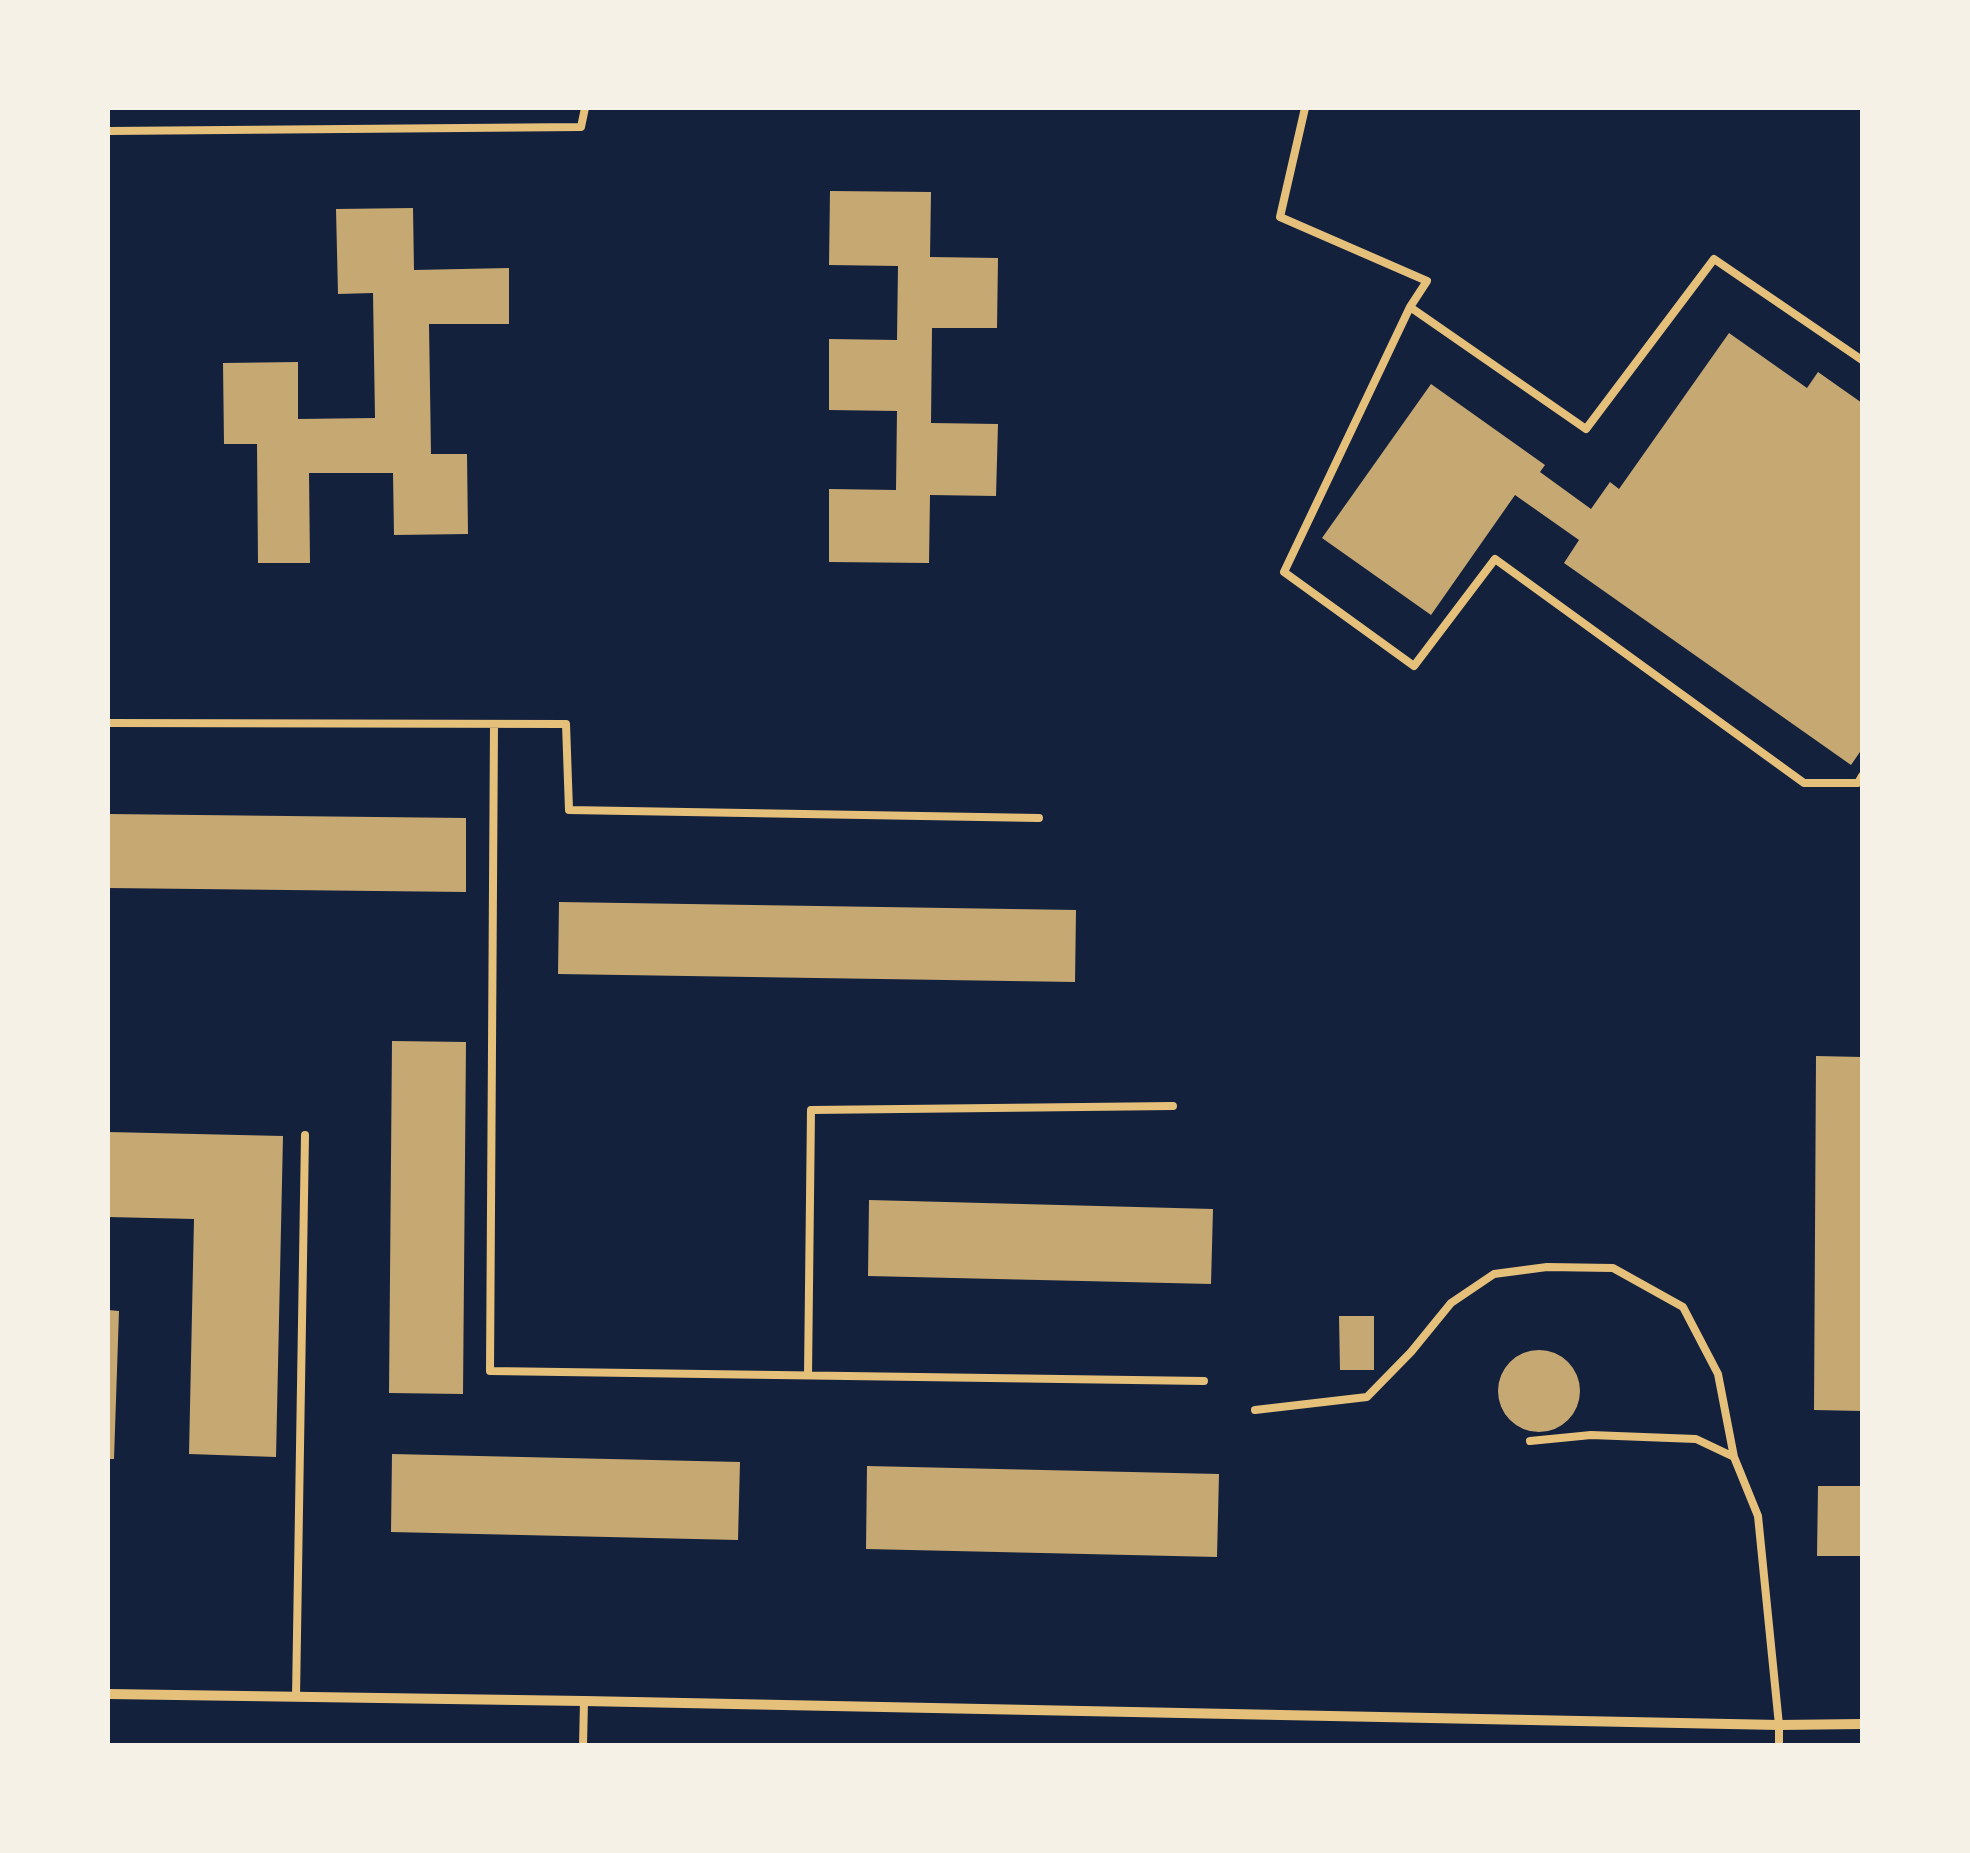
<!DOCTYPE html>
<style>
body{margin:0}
#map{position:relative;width:1970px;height:1853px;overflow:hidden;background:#14213d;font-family:Montserrat,sans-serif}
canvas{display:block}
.frame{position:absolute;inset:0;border:110px solid #f6f1e7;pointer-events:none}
</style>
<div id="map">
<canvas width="1970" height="1853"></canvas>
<div class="frame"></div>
</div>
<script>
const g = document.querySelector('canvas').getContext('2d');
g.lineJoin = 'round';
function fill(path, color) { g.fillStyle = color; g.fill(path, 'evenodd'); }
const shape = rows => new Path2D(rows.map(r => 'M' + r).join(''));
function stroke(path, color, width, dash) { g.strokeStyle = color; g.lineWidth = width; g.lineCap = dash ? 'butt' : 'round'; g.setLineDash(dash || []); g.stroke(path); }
fill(shape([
 [830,191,931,192,930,257,998,258,997,328,932,328,931,423,998,424,996,496,930,495,929,563,829,562,829,489,896,490,897,411,829,410,829,339,897,340,898,266,829,265],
 [413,208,414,270,509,268,509,324,429,324,431,454,467,454,468,534,394,535,393,473,309,473,310,563,258,563,257,444,224,444,223,363,298,362,298,419,375,418,373,293,338,294,336,209],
 [1729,333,1807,388,1818,372,1862,403,1862,749,1851,765,1564,563,1579,540,1515,495,1431,615,1322,538,1431,384,1545,465,1540,472,1591,509,1610,482,1619,489],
 [108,814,466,818,466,892,108,888],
 [559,902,1076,910,1075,982,558,974],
 [392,1041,466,1042,463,1394,389,1393],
 [1816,1056,1862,1057,1862,1411,1814,1410],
 [108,1132,283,1136,276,1457,189,1454,194,1219,108,1217],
 [869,1200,1213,1209,1211,1284,868,1276],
 [108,1310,119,1311,114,1459,108,1459],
 [1339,1316,1374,1316,1374,1370,1340,1370],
 '1498 1391a41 41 0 1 1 82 0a41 41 0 1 1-82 0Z',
 [392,1454,740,1462,738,1540,391,1532],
 [867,1466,1219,1474,1217,1557,866,1549],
 [1818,1486,1862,1486,1862,1556,1817,1556]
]), '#c6a872');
stroke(shape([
 [1305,108,1280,217,1427,281,1410,307,1284,572,1414,666,1495,559,1804,783,1858,783,1862,776],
 [108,131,581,127,585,108],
 [1410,307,1586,429,1714,259,1862,360],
 [108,723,566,724,569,810,1039,818],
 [494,724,490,1371,1204,1381],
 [808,1375,811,1110,1173,1106],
 [1255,1410,1367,1397,1411,1352,1451,1303,1494,1274,1547,1267,1613,1268,1683,1307,1718,1374,1734,1457],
 [1530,1441,1591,1435,1696,1439,1734,1457,1758,1516,1779,1725,1779,1746],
 [296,1697,305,1135],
 [583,1746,584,1701]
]), '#e5c07b', 8);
stroke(shape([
 [108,1694,584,1701,1779,1725,1862,1724]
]), '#e5c07b', 10);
</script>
